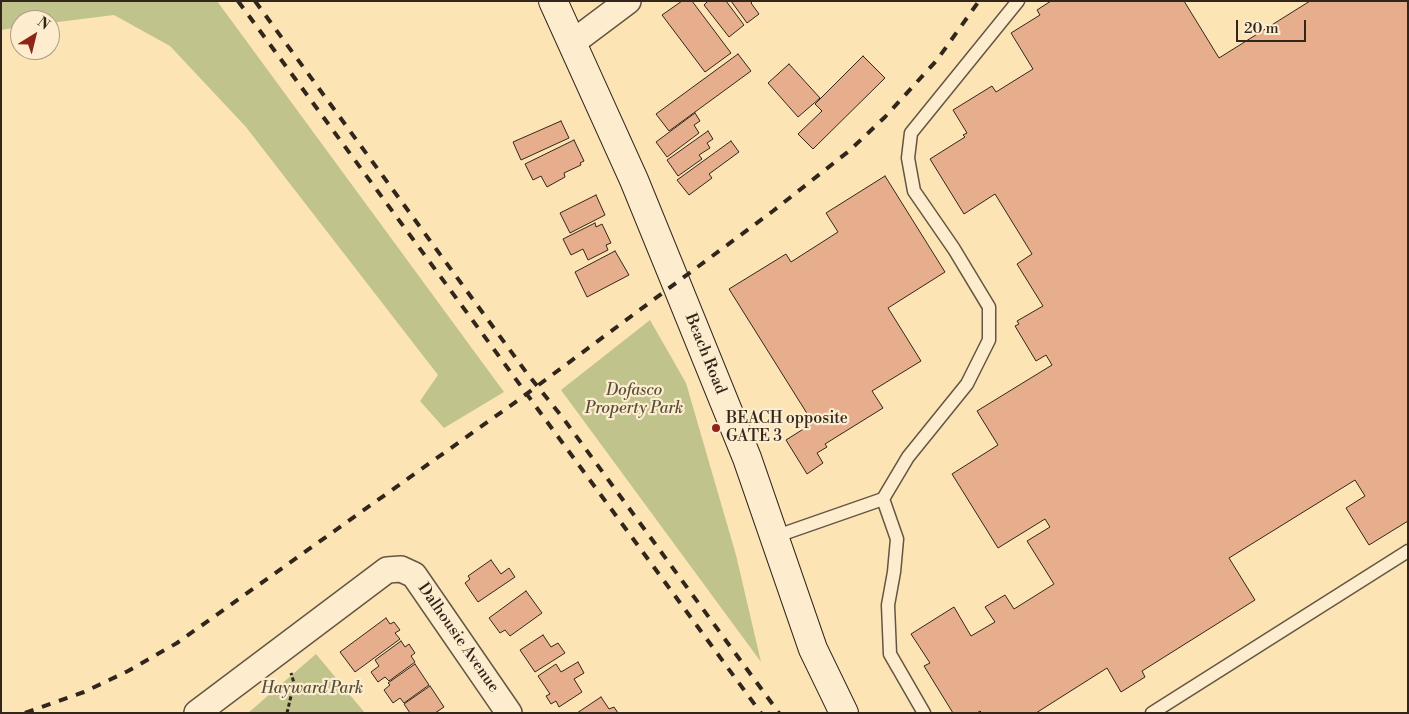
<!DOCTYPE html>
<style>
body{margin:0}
#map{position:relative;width:1409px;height:714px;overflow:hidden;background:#fce4b4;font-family:"Libre Bodoni",serif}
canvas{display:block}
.frame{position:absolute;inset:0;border:2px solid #32261c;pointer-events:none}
.north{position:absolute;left:10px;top:10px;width:50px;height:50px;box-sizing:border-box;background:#fdedce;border:1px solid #ac9d87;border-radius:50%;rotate:36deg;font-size:14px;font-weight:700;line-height:20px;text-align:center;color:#32261c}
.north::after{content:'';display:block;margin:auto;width:18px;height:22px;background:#8f2418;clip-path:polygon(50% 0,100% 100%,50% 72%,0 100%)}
.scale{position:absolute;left:1236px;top:20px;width:70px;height:22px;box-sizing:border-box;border:2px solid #32261c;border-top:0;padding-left:6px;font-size:15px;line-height:18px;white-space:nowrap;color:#32261c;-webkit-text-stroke:4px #fdedce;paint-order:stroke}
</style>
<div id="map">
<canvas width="1409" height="714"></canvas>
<div class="frame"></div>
<div class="north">N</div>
<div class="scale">20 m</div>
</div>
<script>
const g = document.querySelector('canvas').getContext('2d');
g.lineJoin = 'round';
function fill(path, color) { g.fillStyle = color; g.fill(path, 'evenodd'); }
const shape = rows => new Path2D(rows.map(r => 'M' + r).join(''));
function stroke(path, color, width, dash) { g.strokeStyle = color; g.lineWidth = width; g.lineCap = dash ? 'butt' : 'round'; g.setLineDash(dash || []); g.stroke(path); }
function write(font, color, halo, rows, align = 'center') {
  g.font = font + ' "Libre Bodoni",serif'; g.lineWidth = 4.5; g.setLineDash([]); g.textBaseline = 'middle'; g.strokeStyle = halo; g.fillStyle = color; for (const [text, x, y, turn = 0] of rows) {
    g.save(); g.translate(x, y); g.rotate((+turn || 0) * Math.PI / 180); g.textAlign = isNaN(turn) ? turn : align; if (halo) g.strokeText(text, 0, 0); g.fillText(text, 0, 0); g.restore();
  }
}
fill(shape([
 [1,1,217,1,504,392,444,428,420,401,438,375,246,127,170,46,114,15,50,23,50,20,20,20,20,27,1,30],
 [650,320,686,383,736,555,761,662,561,390],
 [316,654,365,713,248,713]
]), '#c0c48c');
const building = shape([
 [682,1,692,1,731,53,705,72,662,15,682,1],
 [708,1,726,1,744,25,729,37,704,5,708,1],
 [731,1,753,1,751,3,759,14,747,23,731,1],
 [1051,1,1184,1,1219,58,1310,1,1408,1,1408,521,1369,545,1346,508,1365,496,1355,480,1229,558,1255,600,1142,671,1145,677,1121,692,1107,668,1036,713,982,713,980,711,977,713,953,713,924,666,930,663,911,634,954,607,971,636,995,622,985,607,1005,595,1014,609,1054,584,1027,541,1050,527,1045,519,998,548,952,474,998,445,977,411,1052,365,1046,355,1036,361,1015,326,1019,324,1017,321,1043,306,1017,264,1032,254,995,194,964,214,930,159,965,137,963,135,967,133,953,110,992,86,996,92,1033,69,1011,33,1040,15,1037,10,1051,1],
 [738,54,751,71,669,131,656,114,738,54],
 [863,56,885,78,813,149,798,134,822,111,815,104,863,56],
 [789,64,820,98,798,117,768,83,789,64],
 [695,113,700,121,694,125,699,133,667,157,656,142,695,113],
 [561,121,569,138,521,160,513,142,561,121],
 [708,131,713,139,707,143,710,148,699,155,702,159,678,176,667,160,708,131],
 [574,140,584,161,580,163,581,165,564,173,565,177,547,187,541,176,533,180,525,164,574,140],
 [731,141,739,152,709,174,712,178,689,195,677,180,731,141],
 [885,176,945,272,888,308,921,361,872,391,883,408,825,444,827,447,817,453,823,463,807,474,786,440,813,423,729,289,786,254,791,262,838,232,826,213,885,176],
 [596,195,605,215,570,233,560,213,596,195],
 [595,223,596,227,602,224,611,243,606,245,608,250,588,260,583,249,571,255,563,239,595,223],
 [615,251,629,275,587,297,575,272,615,251],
 [491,560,501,574,509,568,515,577,478,602,465,583,470,579,468,576,491,560],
 [526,591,542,613,510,636,505,630,500,633,489,618,526,591],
 [386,618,390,624,394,622,400,630,395,633,400,639,355,672,340,652,386,618],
 [543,635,551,647,558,643,565,653,535,672,520,650,543,635],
 [401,641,405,647,409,644,415,653,411,656,415,662,389,681,385,677,378,682,371,672,379,666,375,660,401,641],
 [578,662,584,673,574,679,582,692,559,707,556,701,551,704,546,696,550,694,538,676,556,664,561,672,578,662],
 [415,664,429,685,404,703,400,698,393,703,384,690,390,685,388,683,415,664],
 [430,686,444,707,435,713,410,713,404,704,430,686],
 [601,697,609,709,614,707,618,713,577,713,601,697]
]);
fill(building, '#e7ae8d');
stroke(building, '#32261c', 1);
const lane = shape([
 [883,499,908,457,967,384,989,340,989,307,954,249,914,191,908,158,911,133,1018,1],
 [774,537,883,499,897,539,894,572,888,605,890,654,924,713],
 [1152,713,1408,551]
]);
const street = shape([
 [572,43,628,1],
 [197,713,387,570,401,569,414,575,509,713]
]);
const secondary = shape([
 [553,1,634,180,676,283,747,458,813,649,844,713]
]);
stroke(lane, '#645642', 15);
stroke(street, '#645642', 28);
stroke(secondary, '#32261c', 30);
stroke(shape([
 [287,713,294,683,291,673]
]), '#32261c', 3, [4, 2.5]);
stroke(lane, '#fdedce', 12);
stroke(street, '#fdedce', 25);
stroke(secondary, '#fdedce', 28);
stroke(shape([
 [238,1,761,713],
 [255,1,526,372,563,418,779,713],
 [25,713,84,692,128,671,177,643,517,401,773,211,849,151,885,117,937,60,979,1]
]), '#32261c', 4, [9, 9]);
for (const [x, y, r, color] of [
 [716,428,5,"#8f2418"]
]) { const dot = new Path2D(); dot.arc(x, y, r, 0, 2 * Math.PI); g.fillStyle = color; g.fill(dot); stroke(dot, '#fdedce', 2); }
write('16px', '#32261c', '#fdedce', [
 ["Beach Road",705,354,68],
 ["Dalhousie Avenue",458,638,55]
]);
write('italic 16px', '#564e38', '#fdedce', [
 ["Dofasco",634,391],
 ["Property Park",634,409],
 ["Hayward Park",312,689]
]);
write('16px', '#32261c', '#fdedce', [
 ["BEACH opposite",726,419],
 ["GATE 3",726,437]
], 'left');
</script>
